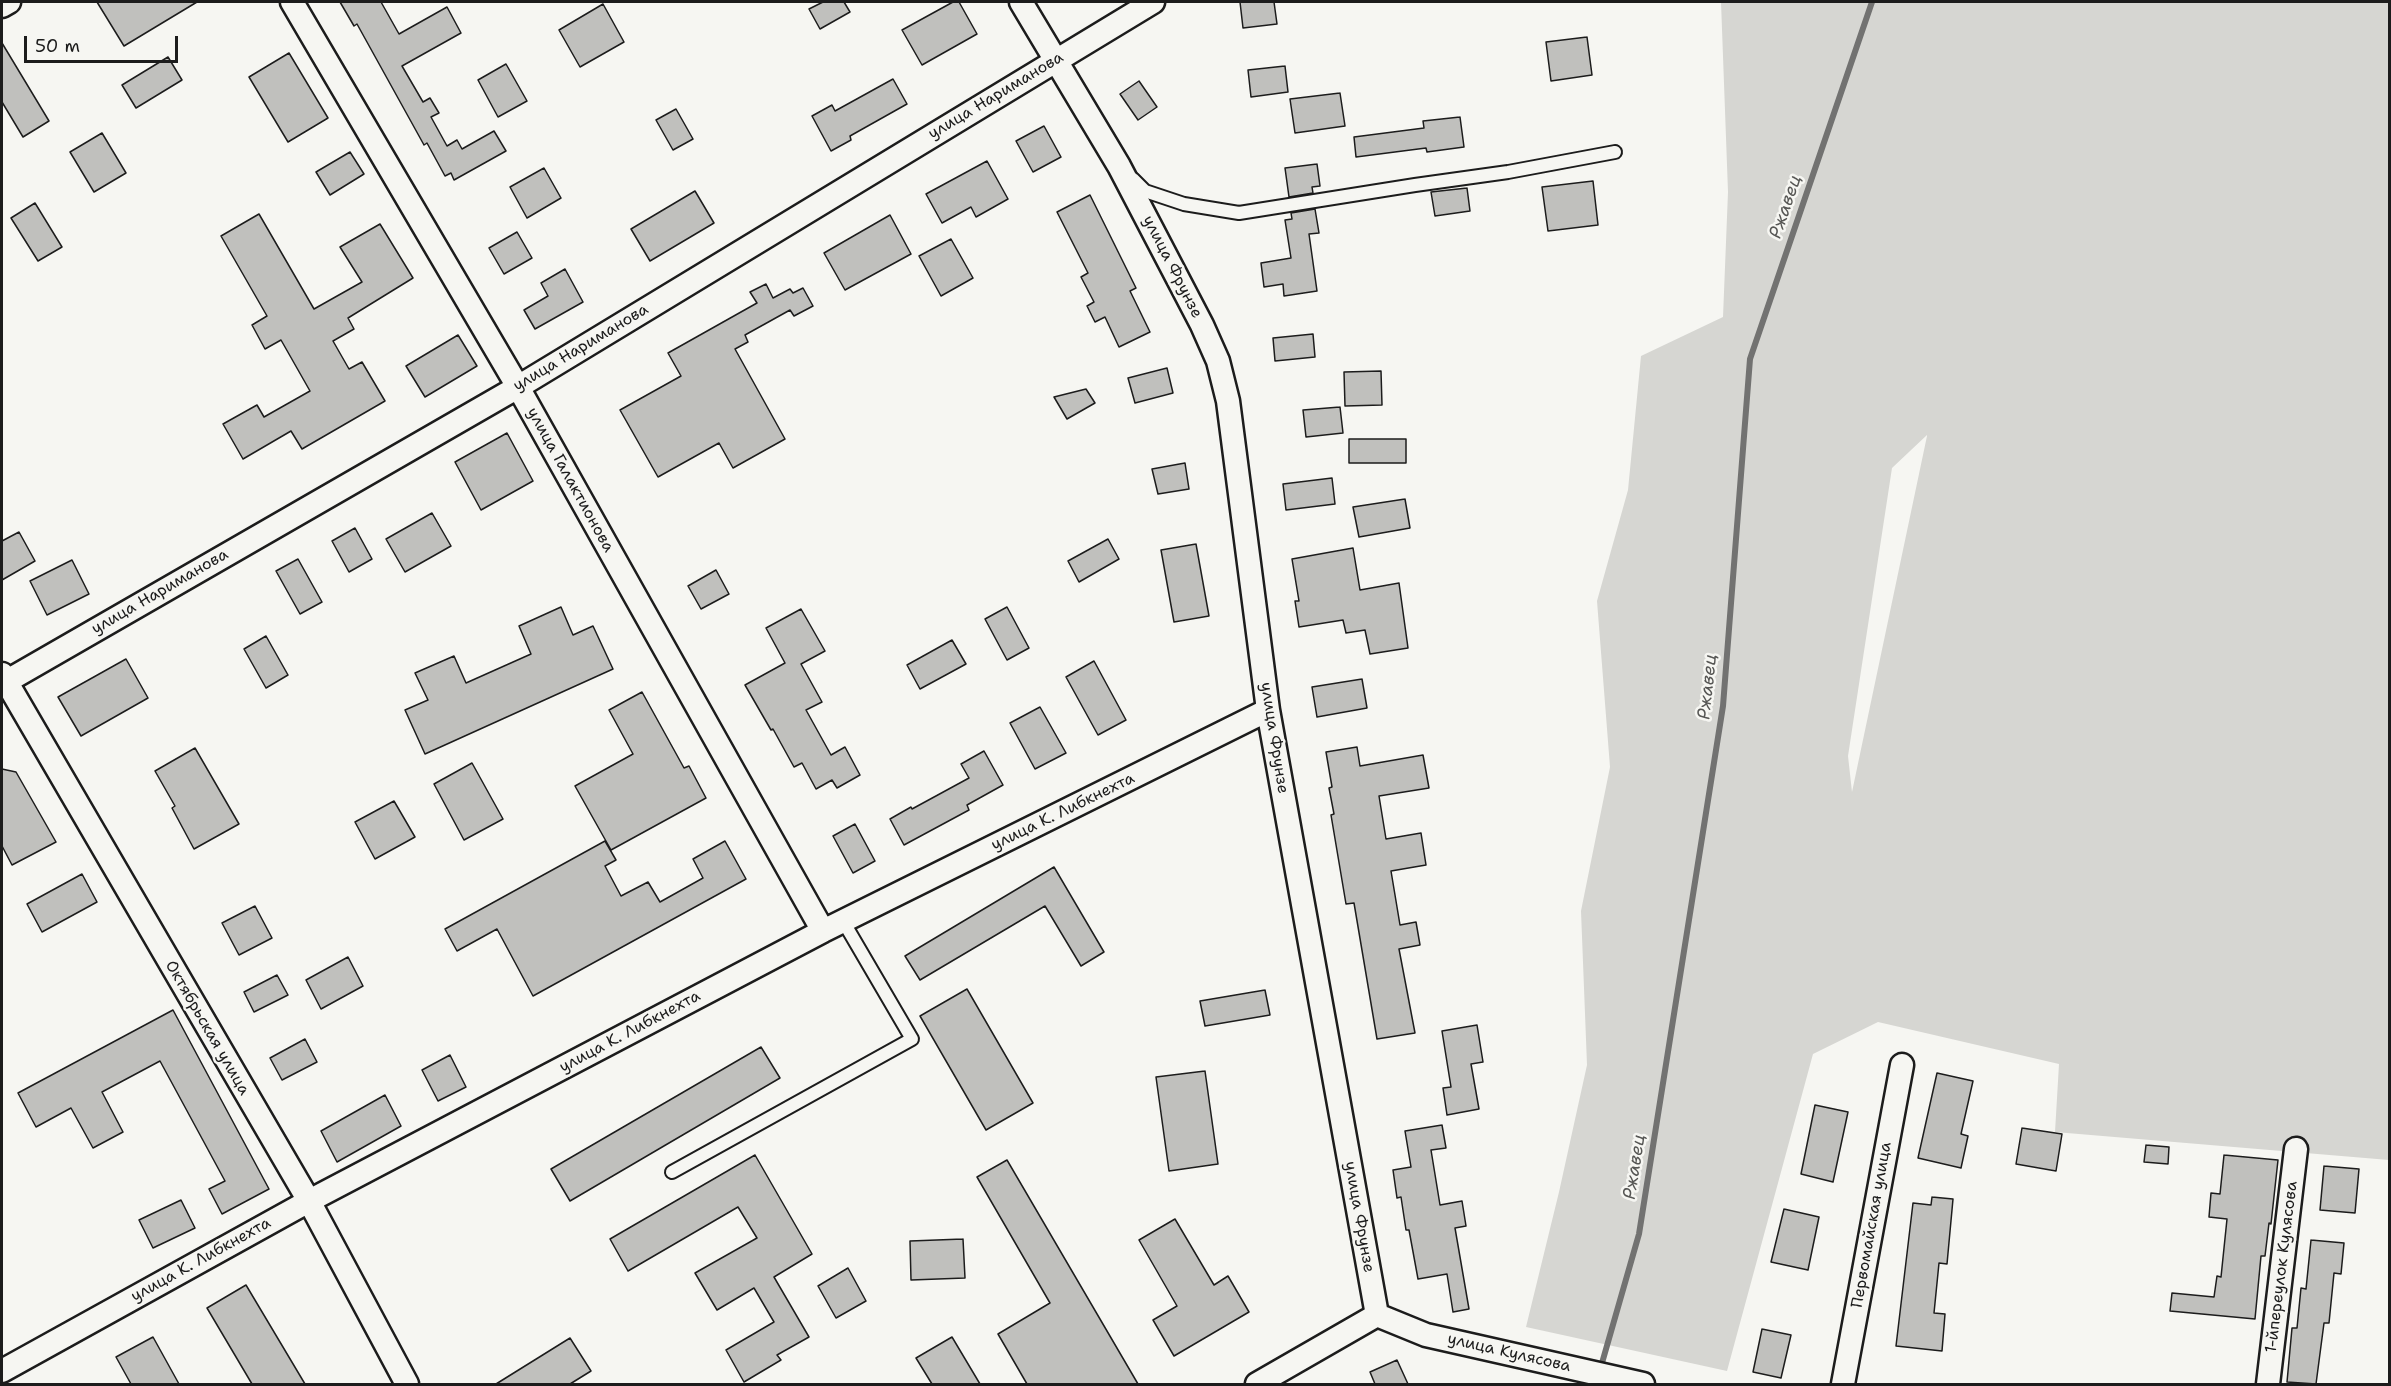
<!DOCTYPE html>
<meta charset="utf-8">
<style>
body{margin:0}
#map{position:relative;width:2391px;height:1386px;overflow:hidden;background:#f6f6f2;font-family:"Shantell Sans",sans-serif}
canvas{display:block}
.frame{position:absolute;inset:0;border:3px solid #1c1c1c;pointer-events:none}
.scale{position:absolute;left:24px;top:36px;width:154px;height:27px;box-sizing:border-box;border:3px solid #1c1c1c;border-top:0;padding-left:8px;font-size:18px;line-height:21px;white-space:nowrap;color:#1c1c1c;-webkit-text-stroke:4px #f6f6f2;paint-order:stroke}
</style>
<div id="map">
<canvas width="2391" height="1386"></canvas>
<div class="frame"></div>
<div class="scale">50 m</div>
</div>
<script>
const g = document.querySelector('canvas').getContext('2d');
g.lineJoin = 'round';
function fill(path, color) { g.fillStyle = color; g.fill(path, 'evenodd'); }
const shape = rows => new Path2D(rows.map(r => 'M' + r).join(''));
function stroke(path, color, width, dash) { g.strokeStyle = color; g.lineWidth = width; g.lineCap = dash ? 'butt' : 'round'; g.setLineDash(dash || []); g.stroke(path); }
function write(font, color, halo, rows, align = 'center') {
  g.font = font + ' "Shantell Sans",sans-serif'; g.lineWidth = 5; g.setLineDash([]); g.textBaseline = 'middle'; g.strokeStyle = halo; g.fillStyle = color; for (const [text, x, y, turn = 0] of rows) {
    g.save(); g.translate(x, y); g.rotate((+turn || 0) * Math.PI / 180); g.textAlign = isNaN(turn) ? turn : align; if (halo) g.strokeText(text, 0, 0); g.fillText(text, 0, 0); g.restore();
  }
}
fill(shape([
 [1721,2,2389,2,2389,1160,2055,1132,2059,1064,1878,1022,1813,1054,1727,1371,1526,1327,1559,1192,1587,1065,1581,911,1610,767,1597,601,1628,490,1641,356,1723,317,1728,192],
 [1927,435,1927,436,1852,792,1848,756,1892,468]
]), '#d6d6d2');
stroke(shape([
 [1600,1370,1639,1234,1723,706,1750,359,1872,2]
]), '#727271', 6);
const building = shape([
 [97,2,197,2,124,46,97,2],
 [340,2,381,2,399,34,447,7,461,33,402,66,423,102,430,98,439,113,431,117,447,146,457,140,462,149,494,131,506,151,454,180,451,173,445,176,427,143,424,145,357,24,354,26,340,2],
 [823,2,844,2,850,12,820,29,809,9,823,2],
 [953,2,959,2,977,34,922,65,902,30,953,2],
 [1240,2,1274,2,1277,24,1243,28,1240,2],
 [603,4,624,42,580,67,559,30,603,4],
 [1587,37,1592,75,1551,81,1546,42,1587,37],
 [2,43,49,121,23,137,2,102,2,43],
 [289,53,328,118,288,142,249,77,289,53],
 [168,57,182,80,136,108,122,85,168,57],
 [506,64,527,101,498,117,478,80,506,64],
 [1285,66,1288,92,1251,97,1248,70,1285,66],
 [893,79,907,104,850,136,851,140,831,151,812,116,832,105,835,111,893,79],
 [1139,81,1157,107,1138,120,1120,94,1139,81],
 [1340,93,1345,126,1295,133,1290,99,1340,93],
 [676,109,693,139,673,150,656,120,676,109],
 [1460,117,1464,147,1427,152,1426,148,1356,157,1354,137,1424,128,1423,121,1460,117],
 [1044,126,1061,157,1033,172,1016,141,1044,126],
 [102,133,126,173,94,192,70,152,102,133],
 [350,152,364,174,330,195,316,172,350,152],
 [987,161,1008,199,976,217,971,207,942,223,926,194,987,161],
 [1317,164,1320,186,1312,187,1313,193,1289,197,1285,168,1317,164],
 [544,168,561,198,527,218,510,187,544,168],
 [1593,181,1598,225,1548,231,1542,187,1593,181],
 [1467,188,1470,211,1435,216,1431,192,1467,188],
 [695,191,714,223,650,261,631,229,695,191],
 [1090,195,1136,288,1130,291,1150,332,1119,347,1105,317,1095,322,1087,306,1094,302,1081,277,1088,273,1057,212,1090,195],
 [35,203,62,247,38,261,11,218,35,203],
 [1315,209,1319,233,1309,234,1317,291,1284,296,1283,284,1264,287,1261,263,1291,258,1285,220,1292,219,1291,213,1315,209],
 [259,214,314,309,362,282,340,247,380,224,413,278,348,318,354,329,333,341,349,369,362,362,385,401,302,449,291,431,243,459,223,424,257,405,264,417,310,391,281,340,265,349,252,325,267,316,221,236,259,214],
 [890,215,911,254,845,290,824,253,890,215],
 [517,232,532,258,504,274,489,248,517,232],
 [951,239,973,278,941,296,919,256,951,239],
 [565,269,583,302,535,329,524,310,548,296,541,283,565,269],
 [766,284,773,298,790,289,793,293,803,288,813,306,794,316,790,310,745,335,748,342,735,349,785,439,733,468,719,443,658,477,620,410,681,376,668,353,757,303,750,292,766,284],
 [1313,334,1315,357,1275,361,1273,338,1313,334],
 [458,335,477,366,425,397,406,366,458,335],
 [1167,368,1173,393,1135,403,1128,378,1167,368],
 [1381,371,1382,405,1345,406,1344,372,1381,371],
 [1086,389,1095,403,1067,419,1054,397,1086,389],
 [1340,407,1343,433,1306,437,1303,410,1340,407],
 [507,433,533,481,481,510,455,462,507,433],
 [1349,439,1406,439,1406,463,1349,463,1349,439],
 [1185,463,1189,489,1158,494,1152,469,1185,463],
 [1332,478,1335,504,1286,510,1283,484,1332,478],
 [1405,499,1410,528,1359,537,1353,507,1405,499],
 [432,513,451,546,405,572,386,539,432,513],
 [355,528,372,559,349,572,332,541,355,528],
 [19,532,35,561,2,580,2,541,19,532],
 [1108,539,1119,559,1079,582,1068,561,1108,539],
 [1196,544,1209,616,1174,622,1161,550,1196,544],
 [1353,548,1360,590,1399,583,1408,648,1370,654,1365,630,1346,633,1343,620,1299,627,1295,601,1299,601,1292,559,1353,548],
 [298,559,322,602,300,614,276,571,298,559],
 [72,560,89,594,47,615,30,581,72,560],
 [716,570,729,594,701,609,688,586,716,570],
 [561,607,573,635,593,626,613,669,425,754,405,710,428,700,415,673,454,656,466,683,531,654,519,626,561,607],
 [1007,607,1029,648,1007,660,985,619,1007,607],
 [801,609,825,651,801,664,822,702,806,710,831,755,845,747,860,775,837,788,832,780,816,789,802,763,794,767,773,729,771,730,745,685,785,663,766,628,801,609],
 [266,636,288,675,266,688,244,649,266,636],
 [952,640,966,664,920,689,907,665,952,640],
 [126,659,148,698,81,736,58,697,126,659],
 [1094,661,1126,720,1098,735,1066,677,1094,661],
 [1362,679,1367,708,1317,717,1312,687,1362,679],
 [642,692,684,768,689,766,706,798,611,850,575,786,633,754,609,710,642,692],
 [1040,707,1066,753,1035,769,1010,723,1040,707],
 [1357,747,1360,766,1423,755,1429,788,1379,796,1386,839,1421,833,1426,865,1391,871,1400,925,1416,922,1420,945,1399,949,1415,1033,1377,1039,1354,903,1346,904,1331,815,1334,814,1329,788,1332,787,1326,752,1357,747],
 [195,748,239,824,194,849,172,808,175,806,155,771,195,748],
 [984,751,1003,785,967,805,969,810,904,845,890,819,911,807,912,809,969,778,961,764,984,751],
 [472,763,503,819,464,840,434,784,472,763],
 [2,769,16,772,56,842,12,865,2,846,2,769],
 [394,801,415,837,375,859,355,822,394,801],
 [855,824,875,861,853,873,833,836,855,824],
 [605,841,616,860,605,866,621,896,648,882,660,902,703,878,693,859,725,841,746,879,533,996,497,929,457,951,445,929,605,841],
 [1054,867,1104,952,1081,966,1045,906,920,980,905,956,1054,867],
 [82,874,97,902,42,932,27,904,82,874],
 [255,906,272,938,239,955,222,923,255,906],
 [348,957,363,986,321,1009,306,980,348,957],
 [277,975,288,995,254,1012,244,992,277,975],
 [967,989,1033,1103,986,1130,920,1016,967,989],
 [1265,990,1270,1015,1205,1026,1200,1001,1265,990],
 [173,1010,269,1189,222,1214,209,1189,225,1181,160,1061,102,1092,123,1132,93,1148,71,1108,36,1127,18,1093,173,1010],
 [1477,1025,1483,1062,1471,1064,1479,1109,1447,1115,1443,1088,1451,1087,1442,1031,1477,1025],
 [305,1039,317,1062,282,1080,270,1058,305,1039],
 [761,1047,780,1078,570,1201,551,1169,761,1047],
 [450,1055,466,1087,438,1101,422,1070,450,1055],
 [1205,1071,1218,1164,1169,1171,1156,1077,1205,1071],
 [1937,1073,1973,1081,1961,1134,1968,1136,1961,1168,1918,1158,1937,1073],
 [385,1095,401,1126,337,1162,321,1131,385,1095],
 [1815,1105,1848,1112,1833,1182,1801,1174,1815,1105],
 [1442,1125,1446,1148,1431,1150,1440,1205,1462,1201,1466,1226,1455,1228,1469,1309,1453,1312,1447,1274,1418,1279,1409,1230,1406,1230,1401,1197,1397,1198,1393,1170,1411,1167,1405,1131,1442,1125],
 [2022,1128,2062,1134,2056,1171,2016,1164,2022,1128],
 [2146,1145,2169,1147,2168,1164,2144,1162,2146,1145],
 [755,1155,812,1254,774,1277,809,1337,777,1355,781,1360,744,1382,726,1350,774,1322,754,1288,717,1310,695,1273,757,1238,738,1207,628,1271,610,1239,755,1155],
 [2224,1155,2278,1160,2271,1224,2269,1223,2265,1256,2261,1256,2255,1319,2170,1311,2172,1293,2214,1297,2217,1276,2221,1277,2227,1219,2209,1217,2211,1193,2220,1194,2224,1155],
 [1007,1160,1138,1384,1027,1384,998,1334,1050,1303,977,1177,1007,1160],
 [2324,1166,2359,1169,2355,1213,2320,1210,2324,1166],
 [1932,1197,1953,1199,1947,1264,1939,1263,1934,1313,1945,1314,1942,1351,1896,1346,1913,1203,1931,1205,1932,1197],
 [181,1200,195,1228,153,1248,139,1220,181,1200],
 [1784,1209,1819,1217,1808,1270,1771,1262,1784,1209],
 [1175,1219,1214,1285,1228,1276,1249,1312,1174,1356,1153,1320,1177,1306,1139,1240,1175,1219],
 [963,1239,965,1278,911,1280,910,1241,963,1239],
 [2311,1240,2344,1243,2341,1274,2334,1273,2329,1323,2324,1323,2316,1384,2287,1382,2292,1328,2297,1328,2301,1288,2306,1289,2311,1240],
 [848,1268,866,1301,836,1318,818,1286,848,1268],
 [246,1285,305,1384,252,1384,207,1308,246,1285],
 [1762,1329,1791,1335,1781,1378,1753,1372,1762,1329],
 [153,1337,179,1384,131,1384,116,1357,153,1337],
 [952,1337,980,1384,932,1384,916,1358,952,1337],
 [570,1338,591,1371,570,1384,496,1384,570,1338],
 [1397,1360,1408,1384,1375,1384,1370,1372,1397,1360]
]);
fill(building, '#c0c0bd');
stroke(building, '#1c1c1c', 1.5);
const service = shape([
 [1133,179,1145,191,1184,204,1239,213,1415,185,1508,172,1615,152],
 [672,1172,912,1039,843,921]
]);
const minor = shape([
 [292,2,518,387,823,931],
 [1021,2,1119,166,1202,325,1218,361,1228,401,1268,710,1377,1315],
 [2,6,9,2],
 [2,674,309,1201,407,1384],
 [2,684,518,387,1153,2],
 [1377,1315,1426,1335,1643,1384],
 [2,1371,309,1201,823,931,1268,710],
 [1257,1384,1377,1315],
 [1843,1384,1902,1065],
 [2268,1384,2296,1149]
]);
stroke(service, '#1c1c1c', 16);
stroke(minor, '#1c1c1c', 27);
stroke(service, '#f6f6f2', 12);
stroke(minor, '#f6f6f2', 22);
write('16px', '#1c1c1c', '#f6f6f2', [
 ["улица Нариманова",996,96,-31],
 ["улица Фрунзе",1172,267,63],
 ["улица Нариманова",581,348,-31],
 ["улица Галактионова",570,480,61],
 ["улица Нариманова",160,592,-30],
 ["улица Фрунзе",1274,738,81],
 ["улица К. Либкнехта",1063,812,-26],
 ["Октябрьская улица",207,1028,60],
 ["улица К. Либкнехта",630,1032,-28],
 ["улица Фрунзе",1359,1217,80],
 ["Первомайская улица",1872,1225,-80],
 ["улица К. Либкнехта",201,1260,-29],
 ["1-йпереулок Кулясова",2282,1267,-83],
 ["улица Кулясова",1509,1353,13]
]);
write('italic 18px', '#565654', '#f6f6f2', [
 ["Ржавец",1786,207,-71],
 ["Ржавец",1708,687,-84],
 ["Ржавец",1635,1167,-81]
]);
</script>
